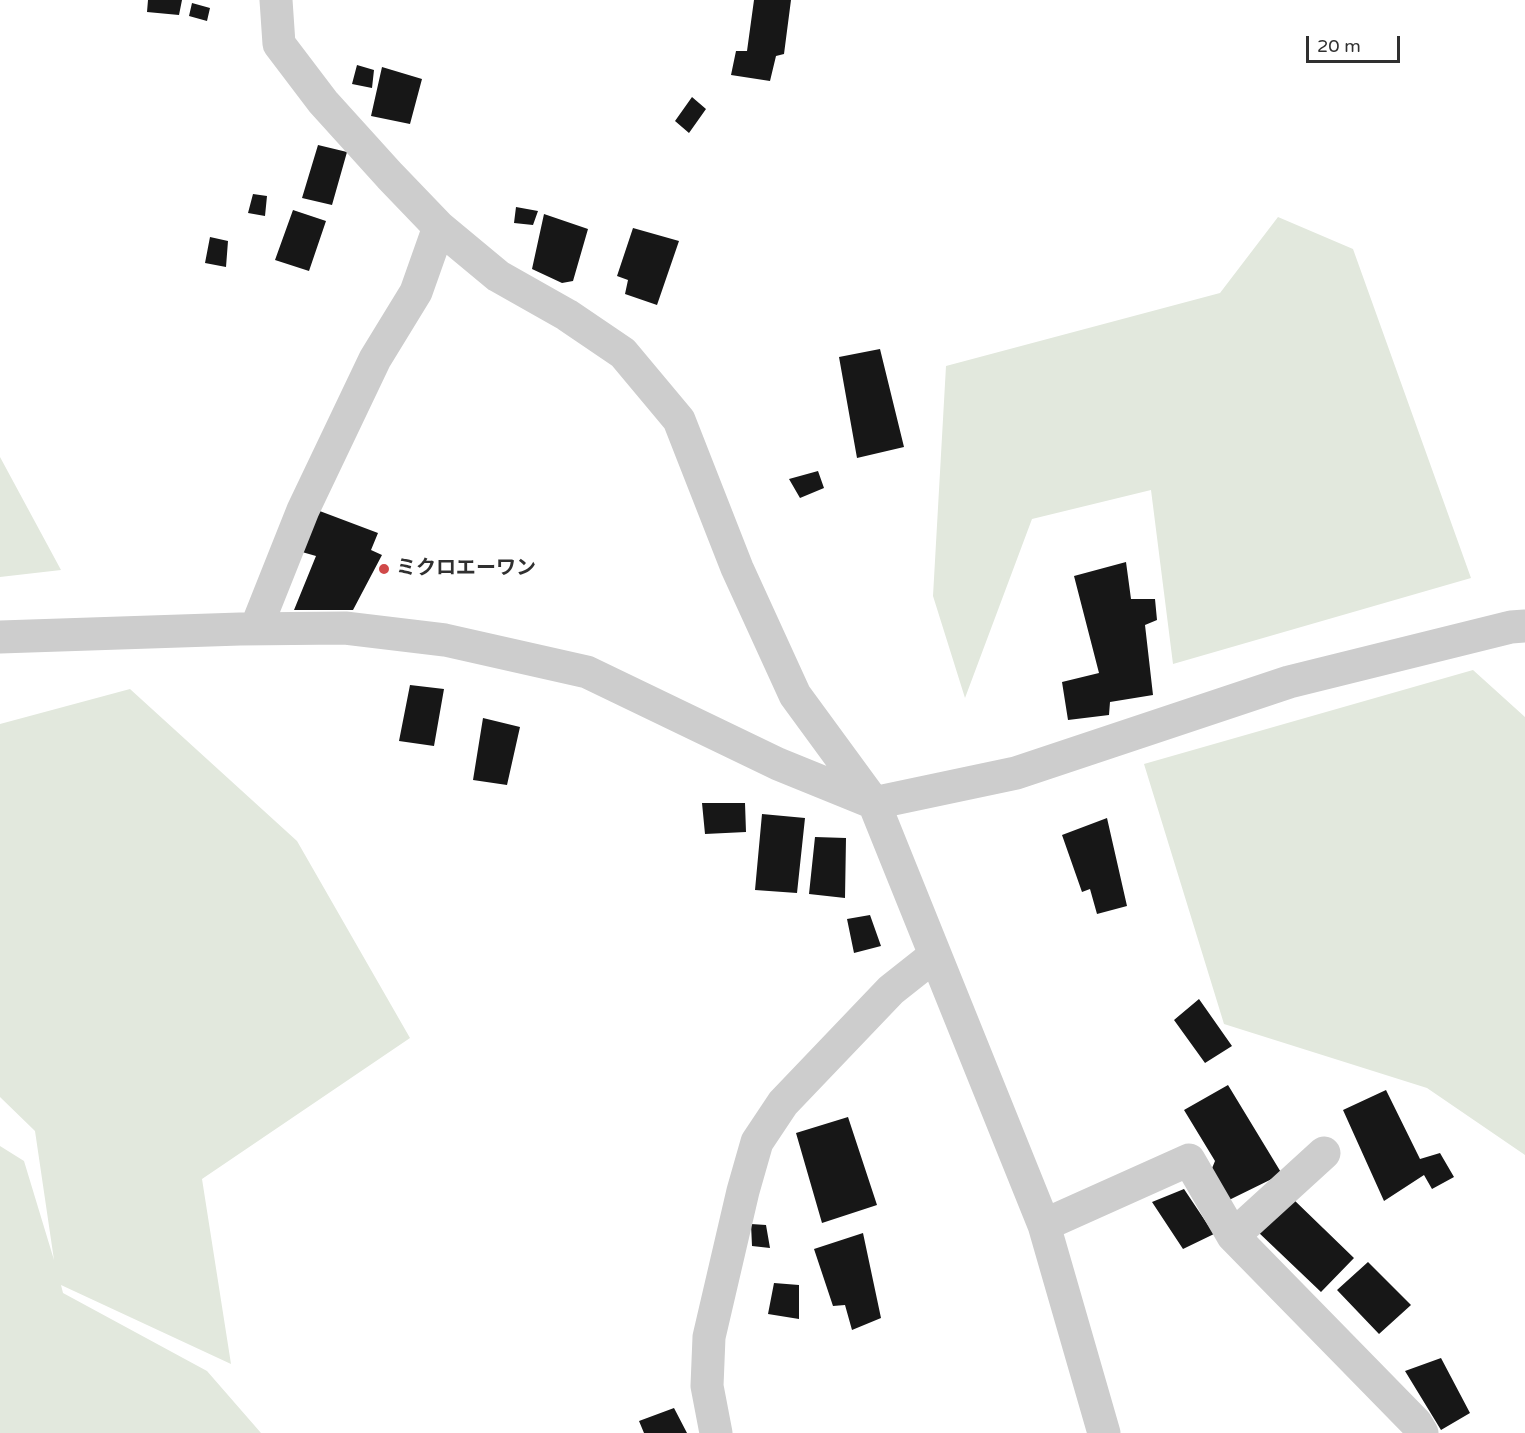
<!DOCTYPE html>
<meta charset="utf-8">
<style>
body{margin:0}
#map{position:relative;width:1525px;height:1433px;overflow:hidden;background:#fff;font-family:"Varela Round",sans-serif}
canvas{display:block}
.scale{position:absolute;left:1306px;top:36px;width:94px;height:27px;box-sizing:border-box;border:3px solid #303030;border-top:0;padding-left:8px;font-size:18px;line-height:21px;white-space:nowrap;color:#303030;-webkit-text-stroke:4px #fff;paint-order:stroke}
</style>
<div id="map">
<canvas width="1525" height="1433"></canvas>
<div class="scale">20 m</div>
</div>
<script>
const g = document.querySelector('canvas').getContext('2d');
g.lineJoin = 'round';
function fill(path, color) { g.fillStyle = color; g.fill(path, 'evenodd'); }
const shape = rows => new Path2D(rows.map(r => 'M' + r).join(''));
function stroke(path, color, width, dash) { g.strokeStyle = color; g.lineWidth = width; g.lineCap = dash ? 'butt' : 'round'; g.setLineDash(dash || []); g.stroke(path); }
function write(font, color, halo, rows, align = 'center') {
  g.font = font + ' "Varela Round","Noto Sans JP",sans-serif'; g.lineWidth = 6; g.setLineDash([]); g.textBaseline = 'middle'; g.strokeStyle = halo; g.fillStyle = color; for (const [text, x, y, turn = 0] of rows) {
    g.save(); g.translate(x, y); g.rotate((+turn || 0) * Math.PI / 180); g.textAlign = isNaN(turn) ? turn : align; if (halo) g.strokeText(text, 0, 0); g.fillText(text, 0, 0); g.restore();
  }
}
fill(shape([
 [1278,217,1353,249,1471,578,1173,664,1151,490,1032,519,965,698,933,596,946,366,1220,293],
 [0,457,61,570,0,577],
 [1473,670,1525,717,1525,1155,1427,1088,1224,1024,1144,764],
 [130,689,297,841,410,1038,202,1179,231,1364,61,1285,63,1293,207,1371,261,1433,0,1433,0,1146,24,1161,54,1260,35,1131,0,1097,0,724]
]), '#e2e8dd');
fill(shape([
 [148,0,182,0,179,15,147,12],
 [754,0,791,0,784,54,776,56,770,81,731,75,736,51,747,51],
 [192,3,210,8,207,21,189,16],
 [357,65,374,70,372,88,352,84],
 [382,67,422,79,410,124,371,116],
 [692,97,706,109,689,133,675,121],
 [318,145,347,152,332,205,302,198],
 [253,194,267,196,265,216,248,213],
 [516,207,538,211,533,225,514,223],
 [293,210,326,221,309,271,275,260],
 [544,214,588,229,573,281,562,283,532,269],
 [633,228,679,241,657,305,625,294,628,280,617,276],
 [210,237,228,241,226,267,205,263],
 [880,349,904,447,857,458,839,357],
 [818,471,824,488,800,498,789,479],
 [317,510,378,533,371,550,382,555,353,610,294,610,316,556,302,552],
 [1126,562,1131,599,1155,599,1157,620,1145,625,1153,695,1110,702,1109,715,1068,720,1062,682,1099,673,1074,576],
 [410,685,444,689,434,746,399,741],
 [483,718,520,727,507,785,473,780],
 [702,803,745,803,746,832,705,834],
 [762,814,805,818,797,893,755,890],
 [1107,818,1127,906,1097,914,1090,889,1082,892,1062,835],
 [815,837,846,838,845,898,809,894],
 [870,915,881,946,854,953,847,919],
 [1199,999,1232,1046,1205,1063,1174,1020],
 [1228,1085,1282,1174,1225,1202,1208,1178,1215,1161,1184,1110],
 [1386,1090,1420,1159,1440,1153,1454,1177,1432,1189,1424,1175,1384,1201,1343,1110],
 [848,1117,877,1205,822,1223,796,1133],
 [1184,1189,1214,1234,1183,1249,1152,1202],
 [1292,1198,1354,1258,1321,1292,1257,1231],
 [751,1224,766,1225,770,1248,752,1246],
 [863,1233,881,1318,852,1330,845,1305,833,1306,814,1249],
 [1368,1262,1411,1305,1379,1334,1337,1290],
 [774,1283,799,1285,799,1319,768,1314],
 [1441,1358,1470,1413,1441,1430,1405,1371],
 [674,1408,687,1433,644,1433,639,1421]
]), '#171717');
stroke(shape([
 [276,0,279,44,323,102,390,176,439,227,498,276,567,315,623,353,679,420,737,568,795,695,874,803,1044,1225,1104,1433],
 [256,628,303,510,375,359,416,292,439,227],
 [0,637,240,629,345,628,445,640,587,672,778,764,874,803,1016,773,1289,682,1511,627,1525,626],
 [1044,1225,1189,1160,1233,1236,1416,1423,1422,1433],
 [1233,1236,1324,1153],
 [716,1433,707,1386,709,1337,743,1191,757,1142,783,1103,848,1035,891,990,934,956]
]), '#cdcdcd', 33);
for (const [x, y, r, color] of [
 [384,569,6,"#d04949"]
]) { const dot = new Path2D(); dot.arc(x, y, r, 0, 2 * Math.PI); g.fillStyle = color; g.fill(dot); stroke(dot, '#fff', 2); }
write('bold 20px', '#303030', '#fff', [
 ["ミクロエーワン",396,569]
], 'left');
</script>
